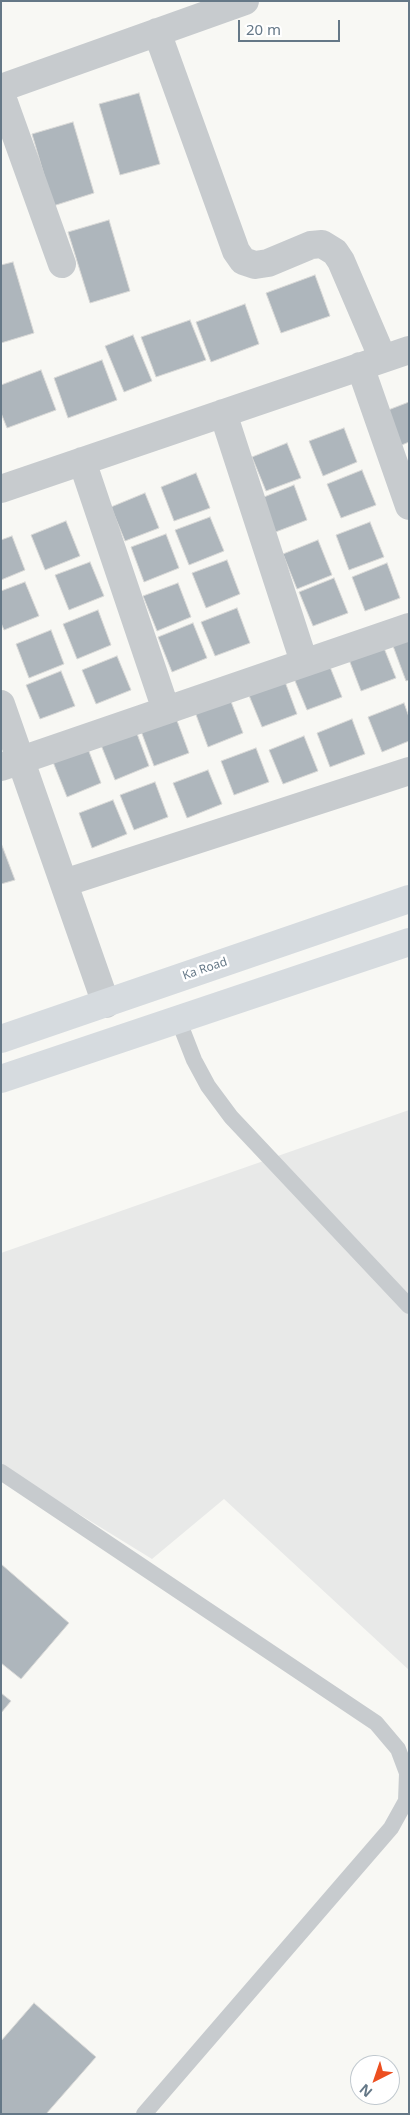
<!DOCTYPE html>
<style>
body{margin:0}
#map{position:relative;width:410px;height:2115px;overflow:hidden;background:#f8f8f4;font-family:"Noto Sans",sans-serif}
canvas{display:block}
.frame{position:absolute;inset:0;border:2px solid #657887;pointer-events:none}
.north{position:absolute;left:350px;top:2055px;width:50px;height:50px;box-sizing:border-box;background:#fff;border:1px solid #c1c9cf;border-radius:50%;rotate:221deg;font-size:14px;font-weight:700;line-height:20px;text-align:center;color:#657887}
.north::after{content:'';display:block;margin:auto;width:18px;height:22px;background:#ec4f20;clip-path:polygon(50% 0,100% 100%,50% 72%,0 100%)}
.scale{position:absolute;left:238px;top:20px;width:102px;height:22px;box-sizing:border-box;border:2px solid #657887;border-top:0;padding-left:6px;font-size:15px;line-height:18px;white-space:nowrap;color:#657887;-webkit-text-stroke:4px #fff;paint-order:stroke}
</style>
<div id="map">
<canvas width="410" height="2115"></canvas>
<div class="frame"></div>
<div class="north">N</div>
<div class="scale">20 m</div>
</div>
<script>
const g = document.querySelector('canvas').getContext('2d');
g.lineJoin = 'round';
function fill(path, color) { g.fillStyle = color; g.fill(path, 'evenodd'); }
const shape = rows => new Path2D(rows.map(r => 'M' + r).join(''));
function stroke(path, color, width, dash) { g.strokeStyle = color; g.lineWidth = width; g.lineCap = dash ? 'butt' : 'round'; g.setLineDash(dash || []); g.stroke(path); }
function write(font, color, halo, rows, align = 'center') {
  g.font = font + ' "Noto Sans",sans-serif'; g.lineWidth = 5; g.setLineDash([]); g.textBaseline = 'middle'; g.strokeStyle = halo; g.fillStyle = color; for (const [text, x, y, turn = 0] of rows) {
    g.save(); g.translate(x, y); g.rotate((+turn || 0) * Math.PI / 180); g.textAlign = isNaN(turn) ? turn : align; if (halo) g.strokeText(text, 0, 0); g.fillText(text, 0, 0); g.restore();
  }
}
fill(shape([
 [409,1110,409,1670,224,1499,152,1559,1,1466,1,1253]
]), '#e8e9e8');
const building = shape([
 [139,93,160,164,120,175,99,104,139,93],
 [73,122,94,193,53,206,32,134,73,122],
 [109,220,130,291,90,303,68,232,109,220],
 [13,262,34,333,1,343,1,265,13,262],
 [315,275,330,316,281,333,266,293,315,275],
 [245,304,259,344,211,362,196,322,245,304],
 [190,320,206,360,156,377,141,337,190,320],
 [133,335,152,381,124,392,105,346,133,335],
 [102,360,117,400,68,418,54,378,102,360],
 [41,370,56,410,7,428,1,413,1,385,41,370],
 [409,402,409,442,397,447,383,412,409,402],
 [344,428,357,462,323,476,309,441,344,428],
 [287,443,301,478,266,491,252,457,287,443],
 [362,470,376,505,341,518,327,484,362,470],
 [196,473,210,508,174,521,161,487,196,473],
 [294,485,307,520,273,533,259,499,294,485],
 [145,493,159,528,125,541,111,507,145,493],
 [210,517,224,551,189,565,175,530,210,517],
 [66,521,80,556,45,570,31,535,66,521],
 [370,522,384,557,349,570,336,535,370,522],
 [166,534,179,568,144,582,131,547,166,534],
 [12,536,25,570,1,580,1,540,12,536],
 [318,540,332,575,297,589,283,554,318,540],
 [227,560,240,594,206,608,192,573,227,560],
 [90,562,104,596,69,610,55,575,90,562],
 [387,563,400,598,365,611,352,577,387,563],
 [334,578,348,613,313,626,299,592,334,578],
 [25,582,39,616,4,630,1,623,1,591,25,582],
 [178,583,191,617,157,631,143,596,178,583],
 [237,608,250,643,215,656,201,622,237,608],
 [98,610,111,645,77,659,63,624,98,610],
 [193,623,207,658,172,672,158,637,193,623],
 [51,630,64,664,29,678,16,644,51,630],
 [409,640,409,680,406,681,393,646,409,640],
 [382,643,396,678,361,691,348,657,382,643],
 [117,656,131,690,96,704,82,670,117,656],
 [328,662,342,697,307,710,293,676,328,662],
 [61,671,75,706,40,719,26,685,61,671],
 [284,679,297,714,262,727,248,693,284,679],
 [230,699,243,733,208,747,195,712,230,699],
 [404,703,409,717,409,741,382,752,368,717,404,703],
 [176,718,189,753,154,766,141,731,176,718],
 [352,719,365,754,330,767,317,733,352,719],
 [136,731,149,766,115,780,101,745,136,731],
 [304,736,318,771,283,784,269,750,304,736],
 [256,748,269,782,234,795,221,761,256,748],
 [88,749,101,783,67,797,53,762,88,749],
 [208,770,222,804,187,818,173,783,208,770],
 [155,782,168,817,134,830,120,795,155,782],
 [113,800,127,834,92,848,79,813,113,800],
 [1,843,15,880,1,884,1,843],
 [1,1564,69,1623,21,1679,1,1663,1,1564],
 [1,1693,11,1701,1,1713,1,1693],
 [34,2003,96,2057,46,2114,1,2114,1,2041,34,2003]
]);
fill(building, '#aeb6bc');
stroke(building, '#d9d9d7', 1);
stroke(shape([
 [178,1019,194,1060,208,1086,231,1117,409,1306],
 [1,1472,376,1723,398,1749,407,1773,406,1801,391,1828,144,2114]
]), '#c7cbce', 16);
stroke(shape([
 [157,32,236,251,243,261,255,265,268,263,311,245,322,244,335,252,341,261,383,359],
 [1,88,245,1],
 [1,94,62,264],
 [360,366,409,506],
 [223,413,304,662],
 [82,461,166,710],
 [1,489,409,350],
 [1,704,106,1004],
 [1,767,409,627],
 [64,883,409,771]
]), '#c7cbce', 28);
stroke(shape([
 [1,1039,409,899],
 [1,1079,409,942]
]), '#d6dbdf', 28);
write('12px', '#657887', '#fff', [
 ["Ka Road",205,969,-19]
]);
</script>
